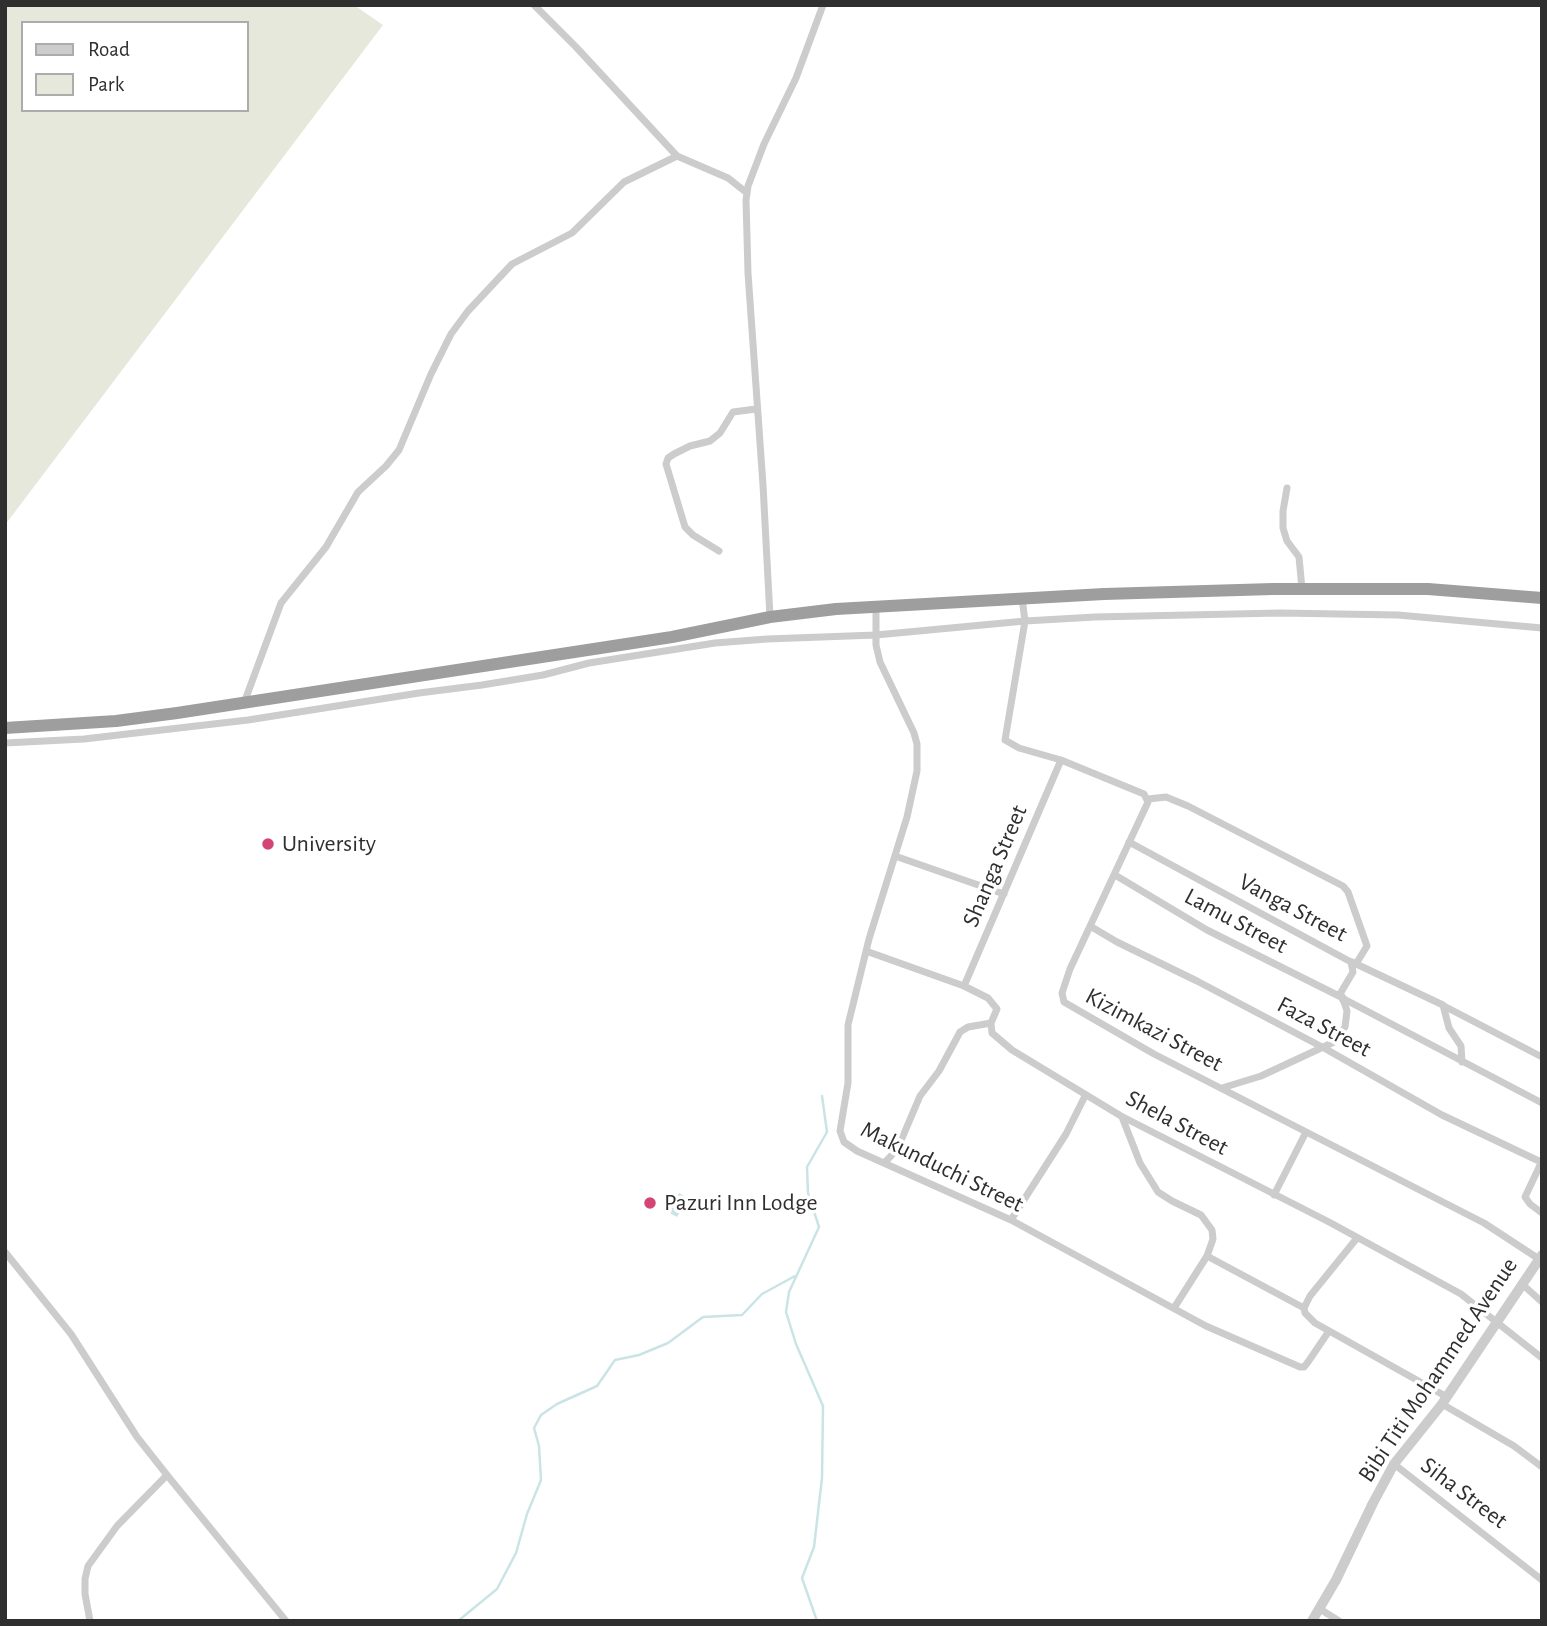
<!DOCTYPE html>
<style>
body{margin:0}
#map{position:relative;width:1547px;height:1626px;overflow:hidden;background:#fff;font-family:"Alegreya Sans",sans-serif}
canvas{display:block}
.frame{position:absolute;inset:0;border:7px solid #2f2f2f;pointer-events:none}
.legend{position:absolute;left:21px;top:21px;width:228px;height:91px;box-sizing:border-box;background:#fff;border:2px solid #acacac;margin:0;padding:9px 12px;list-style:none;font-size:21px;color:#2f2f2f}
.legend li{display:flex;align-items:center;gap:14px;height:35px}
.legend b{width:35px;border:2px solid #acacac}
</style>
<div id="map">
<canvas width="1547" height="1626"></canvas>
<div class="frame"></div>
<ul class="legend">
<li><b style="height:9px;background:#ccc"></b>Road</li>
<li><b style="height:19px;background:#e6e8dc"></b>Park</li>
</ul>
</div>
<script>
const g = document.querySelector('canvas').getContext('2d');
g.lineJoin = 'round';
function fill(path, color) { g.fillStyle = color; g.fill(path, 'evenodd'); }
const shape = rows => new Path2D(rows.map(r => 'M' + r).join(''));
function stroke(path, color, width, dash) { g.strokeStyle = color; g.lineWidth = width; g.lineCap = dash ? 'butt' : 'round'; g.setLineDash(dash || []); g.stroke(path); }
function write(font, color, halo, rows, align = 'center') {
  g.font = font + ' "Alegreya Sans",sans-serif'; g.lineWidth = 7; g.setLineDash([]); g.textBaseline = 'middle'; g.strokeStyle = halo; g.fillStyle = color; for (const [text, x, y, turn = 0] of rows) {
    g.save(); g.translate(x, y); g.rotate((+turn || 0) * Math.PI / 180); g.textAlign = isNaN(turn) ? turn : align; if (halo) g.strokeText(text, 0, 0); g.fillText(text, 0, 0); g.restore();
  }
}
fill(shape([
 [5,5,354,5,383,25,5,525],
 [23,23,247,23,247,110,23,110]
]), '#e6e8dc');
fill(shape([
 [679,1193,688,1198,677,1217,668,1212]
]), '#cae4e6');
stroke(shape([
 [458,1621,497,1589,516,1553,527,1514,541,1480,539,1446,534,1428,541,1415,557,1404,597,1386,615,1360,639,1355,668,1343,703,1317,742,1315,762,1294,795,1276],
 [817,1621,802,1578,814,1547,822,1478,823,1406,796,1344,786,1312,789,1292,819,1227,808,1193,807,1167,827,1132,822,1096]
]), '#cae4e6', 2.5);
stroke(shape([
 [534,5,576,47,677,156,728,178,747,193],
 [1287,488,1283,511,1283,528,1287,541,1299,557,1302,589],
 [719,551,693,535,685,527,666,464,668,458,674,454,690,446,710,441,720,433,733,412,756,409],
 [1022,598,1025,621,1005,740,1019,748,1061,760,1144,794,1148,802,1070,969,1062,993,1064,1002,1154,1054,1484,1223,1539,1259],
 [876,607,876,645,880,662,914,733,917,744,917,771,907,817,869,939,848,1025,848,1083,840,1131,844,1142,857,1151,1011,1220,1206,1326,1300,1367,1304,1367,1308,1362,1329,1331],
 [770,617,763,485,748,273,746,200,748,186,764,144,796,78,823,5],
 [244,703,281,603,326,547,358,492,386,466,399,450,431,374,451,334,468,311,512,264,572,233,624,182,677,156],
 [5,743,84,739,248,720,419,693,482,685,543,675,589,663,715,643,767,639,876,635,1025,621,1095,617,1280,613,1398,615,1542,628],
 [1148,799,1166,797,1188,806,1343,886,1348,892,1367,946,1356,964],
 [1129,842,1351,962,1353,972,1340,994,1344,999,1542,1103],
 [895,856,1004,894],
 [1115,875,1207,930,1341,997,1344,1002,1347,1011,1345,1027,1334,1042,1261,1076,1222,1088],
 [1090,926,1117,942,1197,981,1324,1048,1442,1115,1541,1162],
 [866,951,964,986,988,998,997,1009,991,1023,992,1033,1012,1050,1121,1116,1329,1222,1461,1294,1542,1358],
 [1352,962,1443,1005,1449,1028,1461,1046,1462,1062],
 [964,986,1061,760],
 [1444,1006,1542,1057],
 [1122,1117,1140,1163,1158,1192,1172,1201,1201,1215,1212,1230,1213,1239,1207,1256,1174,1308],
 [1542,1161,1525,1197,1530,1204,1542,1213],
 [885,1162,891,1156,900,1143,920,1096,939,1071,960,1032,968,1027,991,1023],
 [1274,1195,1306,1132],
 [1011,1220,1066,1134,1085,1096],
 [1357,1238,1310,1296,1304,1308,1305,1313,1315,1323,1447,1397],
 [5,1252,71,1334,137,1437,167,1475],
 [1207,1256,1304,1308],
 [1522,1284,1542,1302],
 [1442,1404,1514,1446,1542,1467],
 [1394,1464,1542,1580],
 [1320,1609,1339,1621],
 [90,1621,85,1594,85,1579,88,1566,117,1526,167,1475,286,1621]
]), '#ccc', 7);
stroke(shape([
 [1312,1621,1336,1580,1373,1503,1394,1464,1442,1404,1542,1255]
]), '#ccc', 10);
stroke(shape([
 [5,728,116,721,177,713,672,637,770,617,836,609,1104,594,1273,589,1428,589,1542,598]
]), '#9e9e9e', 12);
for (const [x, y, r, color] of [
 [268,844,7,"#d34577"],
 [650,1203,7,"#d34577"]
]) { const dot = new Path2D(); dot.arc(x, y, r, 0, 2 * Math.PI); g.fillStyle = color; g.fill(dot); stroke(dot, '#fff', 2.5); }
write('24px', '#2f2f2f', '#fff', [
 ["University",282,844],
 ["Pazuri Inn Lodge",664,1203]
], 'left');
write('24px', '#2f2f2f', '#fff', [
 ["Shanga Street",995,866,-67],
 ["Vanga Street",1293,908,28],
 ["Lamu Street",1236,921,28],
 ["Faza Street",1324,1027,28],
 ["Kizimkazi Street",1154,1030,28],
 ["Shela Street",1177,1123,28],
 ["Makunduchi Street",942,1167,26],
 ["Bibi Titi Mohammed Avenue",1438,1370,-56],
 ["Siha Street",1464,1493,37]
]);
</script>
